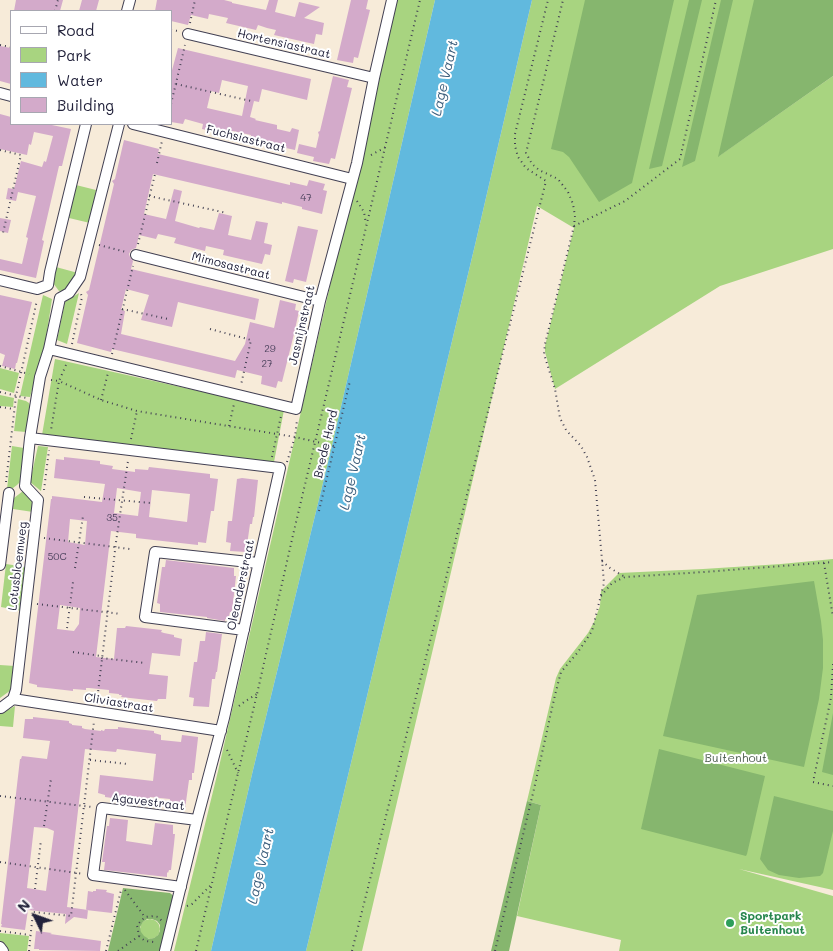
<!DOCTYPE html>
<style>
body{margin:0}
#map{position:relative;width:833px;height:951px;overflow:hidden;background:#f7ebd9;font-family:Mali,sans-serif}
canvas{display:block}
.legend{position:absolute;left:10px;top:10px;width:162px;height:115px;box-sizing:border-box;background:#fff;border:1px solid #a7a7b1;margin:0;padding:6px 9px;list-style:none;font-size:15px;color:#22223b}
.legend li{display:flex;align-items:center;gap:10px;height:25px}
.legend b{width:25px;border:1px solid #a7a7b1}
.north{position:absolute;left:10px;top:891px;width:50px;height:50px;-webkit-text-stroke:4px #fff;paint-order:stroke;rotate:312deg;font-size:14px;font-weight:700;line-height:20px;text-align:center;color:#22223b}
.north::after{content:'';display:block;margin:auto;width:18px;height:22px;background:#22223b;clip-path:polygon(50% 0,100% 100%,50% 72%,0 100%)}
</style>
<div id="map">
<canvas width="833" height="951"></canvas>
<ul class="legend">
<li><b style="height:6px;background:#fff"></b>Road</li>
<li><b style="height:14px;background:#a8d480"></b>Park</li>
<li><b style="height:14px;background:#61b9de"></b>Water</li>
<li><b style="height:14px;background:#d3aaca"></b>Building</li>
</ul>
<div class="north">N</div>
</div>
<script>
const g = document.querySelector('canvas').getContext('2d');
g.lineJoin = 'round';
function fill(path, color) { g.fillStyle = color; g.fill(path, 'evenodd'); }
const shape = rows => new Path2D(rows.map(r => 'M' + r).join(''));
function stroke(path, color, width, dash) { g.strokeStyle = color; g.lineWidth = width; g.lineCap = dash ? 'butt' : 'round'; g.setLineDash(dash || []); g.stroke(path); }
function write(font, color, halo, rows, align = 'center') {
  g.font = font + ' Mali,sans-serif'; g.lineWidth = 4; g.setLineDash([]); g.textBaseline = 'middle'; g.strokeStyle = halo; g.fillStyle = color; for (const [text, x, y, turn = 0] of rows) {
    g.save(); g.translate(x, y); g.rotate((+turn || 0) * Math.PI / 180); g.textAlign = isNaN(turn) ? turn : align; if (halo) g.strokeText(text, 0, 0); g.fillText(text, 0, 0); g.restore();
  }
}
fill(shape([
 [396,0,435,0,331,450,253,770,211,951,174,951,218,771],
 [532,0,833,0,719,156,833,76,833,249,720,286,555,389,545,352,545,346,574,228,537,206,362,951,306,951,475,245],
 [76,185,96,190,90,223,69,218],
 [56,267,78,273,66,290,59,291,53,283],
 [79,293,67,344,57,340,65,302],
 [43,295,52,299,45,345,30,397,20,396],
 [55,359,284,410,274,462,42,435],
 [0,368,19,373,14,393,0,389],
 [0,395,14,398,13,407,0,406],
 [18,399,26,401,29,403,30,406,26,432,14,431],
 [12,446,24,448,21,481,17,485,13,488,7,489],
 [38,446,48,447,41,491,30,482],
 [23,491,34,501,33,512,13,509,14,498],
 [833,559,833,890,739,869,833,896,833,951,619,951,621,940,517,916,541,805,527,801,553,691,556,678,560,669,588,633,594,622,600,606,601,591,619,573,703,569,781,564],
 [6,564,26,567,22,611,1,607],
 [0,665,15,666,11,690,0,698],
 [15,706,13,727,0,726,0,712,4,712],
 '140 929a10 10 0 1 1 20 0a10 10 0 1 1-20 0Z',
 [0,933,29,936,27,951,8,951,0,941]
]), '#a8d480');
fill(shape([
 [585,0,674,0,632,183,599,202,569,157,563,152,551,149],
 [689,0,702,0,662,166,649,169],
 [721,0,733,0,695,161,682,167],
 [754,0,833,0,833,76,718,157],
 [814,581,821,621,823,640,823,668,819,699,804,767,663,736,697,595],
 [833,713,833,775,822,772],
 [659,749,765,776,747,854,746,856,641,829],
 [774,796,833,811,833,831,823,873,820,876,799,878,779,875,768,870,760,859],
 [527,801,541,805,509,951,491,951],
 [123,888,170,893,176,898,163,951,108,951],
 [147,919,152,919,157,921,160,925,160,931,158,935,154,938,149,939,144,936,141,932,140,927,143,922]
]), '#86b66e');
fill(shape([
 [435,0,532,0,475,245,306,951,211,951,253,770,331,450]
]), '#61b9de');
fill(shape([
 [16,0,63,0,60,11,14,11],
 [82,0,99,0,96,11,79,11],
 [157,0,224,0,232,2,232,3,266,10,269,0,278,0,275,12,295,17,299,2,320,7,304,18,324,23,322,35,316,34,314,44,274,35,276,30,267,28,258,25,256,30,226,23,228,18,209,14,208,19,191,15,188,25,171,21,171,11,155,11],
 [351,0,368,0,366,9,370,10,358,58,354,57,353,63,337,60],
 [0,46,11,48,11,84,0,81],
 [178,48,311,79,307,100,262,89,259,102,254,101,250,117,256,119,255,120,277,125,277,129,290,132,292,128,299,130,295,150,250,140,251,135,233,131,232,136,202,129,203,124,185,119,183,124,171,122,171,74],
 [222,80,248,86,242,116,207,108,211,91,219,93],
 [333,76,349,80,347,87,352,88,335,159,331,158,329,164,313,161,314,157,297,153,299,144,316,148,319,135,318,132,320,131],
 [0,114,11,117,11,124,47,124,71,129,62,166,59,166,42,240,44,241,36,278,0,270,0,259,22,264,28,238,26,237,36,196,18,192,16,201,6,199,8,188,14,189,21,161,42,167,44,161,46,162,53,136,34,132,31,145,29,144,27,155,0,149],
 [124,140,159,149,158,154,290,185,290,182,307,186,309,180,325,184,323,190,327,191,322,214,302,209,302,207,282,202,282,204,153,174,144,214,166,219,174,189,182,191,175,221,199,228,200,227,214,230,219,213,232,216,228,235,251,240,256,221,268,223,264,243,272,245,270,255,265,254,262,264,223,255,224,250,206,246,205,251,174,243,176,238,158,234,156,239,139,235,136,248,131,250,129,254,130,257,133,261,131,269,259,299,255,320,178,302,172,327,141,320,149,295,126,289,121,310,125,311,121,334,235,361,245,344,250,322,274,328,280,300,296,304,295,310,299,311,294,334,282,382,278,381,276,388,261,384,262,376,237,370,235,378,112,349,111,352,77,343,88,295,86,292,89,290,114,184,112,181,115,179],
 [0,218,11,220,8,233,0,231],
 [298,226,318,230,306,282,294,279,293,283,285,281],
 [0,295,32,302,17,363,16,363,15,369,2,366,5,355,0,353],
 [64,457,100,461,100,464,113,466,112,469,135,472,135,469,148,470,149,467,210,474,210,478,218,479,214,511,211,511,206,543,198,542,198,545,136,538,136,534,111,531,96,657,114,659,117,628,125,628,126,626,162,630,161,632,164,633,174,635,174,637,182,639,180,656,152,653,149,674,168,676,166,699,158,699,157,701,121,697,122,695,119,695,119,694,109,693,109,690,89,688,86,688,86,690,73,689,73,691,47,688,37,687,37,685,29,683,51,499,52,499,52,496,102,502,105,484,54,478,56,459,64,460],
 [117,488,141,492,138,516,114,513],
 [152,490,190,494,187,522,149,517],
 [70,519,87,521,85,545,68,542],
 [60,605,80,608,79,624,74,631,57,629],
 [242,478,258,480,254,517,253,517,252,524,250,524,246,552,230,551,231,543,226,542,228,521,232,521,237,479],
 [166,560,234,568,234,576,236,576,232,612,230,612,228,620,225,619,225,621,207,618,207,617,160,612,160,604,157,603,162,567,165,567],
 [206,632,222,634,217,672,216,672,215,679,212,679,209,707,193,706,194,698,189,697,194,662,197,662,200,641,205,641],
 [33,717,69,721,69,723,72,724,72,725,82,726,82,728,85,729,101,731,101,730,104,731,105,729,118,729,118,727,154,731,154,733,161,735,161,740,181,742,182,735,198,737,198,738,194,773,192,773,192,780,189,780,185,809,169,807,170,799,150,797,150,800,142,800,141,802,105,797,105,795,98,793,100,775,153,781,156,754,117,749,116,752,85,749,67,907,88,910,87,919,74,917,65,924,66,914,28,910,25,930,1,927,2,924,1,924,20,759,21,759,22,756,47,759,50,741,23,738,25,719,33,719],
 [34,827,47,828,54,831,46,891,27,888],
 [110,818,128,820,126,841,152,845,155,823,173,825,173,834,175,834,174,844,171,870,169,870,168,873,167,872,167,877,104,870,105,862,102,862,107,826,109,826],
 [96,889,107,890,106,892,114,894,112,913,86,910,88,891,93,892,93,891,96,891],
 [36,931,52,933,50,934,101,941,100,951,39,950,39,949,34,949]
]), '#d3aaca');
const minor = shape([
 [127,11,130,0],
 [188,34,374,78],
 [0,93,11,96],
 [133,124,352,179],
 [136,255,320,301],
 [0,280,37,289,48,285],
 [48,285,50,272,86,124],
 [60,298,69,293,80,277,119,124],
 [49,349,296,409,320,301,357,163,374,78,392,0],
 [30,438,280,468,224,718,197,820,165,951],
 [25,486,30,438,40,377,49,349,60,298],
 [0,565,9,493],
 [244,630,145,617,155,552,258,563],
 [13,699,221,731],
 [0,708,1,708,13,699,16,690,38,500,25,486],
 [181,887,93,875,102,808,197,820],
 [0,947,3,951]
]);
stroke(minor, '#424053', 12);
stroke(shape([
 [55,11,58,0],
 [190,23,195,0],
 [171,30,178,31],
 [0,45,11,47],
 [176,84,251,101],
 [171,104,185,45],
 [0,150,21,155,3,233,0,233],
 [371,155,386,147],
 [157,163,162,141],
 [149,196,227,213],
 [357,201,364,212,366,224],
 [574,226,625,201,680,159,716,0],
 [138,244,155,174],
 [99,245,126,252],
 [122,309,168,319],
 [210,329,251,340,241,385],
 [72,344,82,297,81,294],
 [112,354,133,266],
 [66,365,59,381,101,400,137,411,295,437,334,446],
 [0,366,29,374],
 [51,380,59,381,51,430],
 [0,392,26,398],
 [101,400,108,373],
 [0,407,14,409],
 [229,426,234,404],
 [131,439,137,411],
 [272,457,281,416],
 [287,462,295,437,297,420],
 [6,482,16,396,37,300],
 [44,490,49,450],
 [84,497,151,503],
 [319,511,350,381],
 [44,538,130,549],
 [602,561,610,568,625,577],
 [824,563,833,617],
 [75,568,83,516],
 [601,596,612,583,625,577,704,572,833,562],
 [37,604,121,614],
 [67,628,73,582],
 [73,652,101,656,102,658,145,663],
 [833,664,831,698,813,782,833,786],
 [97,701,116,542,128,461],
 [239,706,244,702,257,694],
 [227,750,238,773],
 [90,760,128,764],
 [0,796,92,807],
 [44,826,51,779],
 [0,862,84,874],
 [35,889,41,840],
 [125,890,144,916],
 [187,906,192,904,211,885],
 [0,931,30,935],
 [139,936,145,941,154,942,156,941],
 [29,951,33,912,71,916,94,721],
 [106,951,121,890],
 [118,951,139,936,137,925,145,917,154,916,158,917,162,921],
 [196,951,238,773,257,694,293,535,420,0],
 [352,951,546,181,526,168,518,157,515,146,515,134,548,0],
 [495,951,534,789,555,695,561,672,578,652,592,631,604,583,595,480,587,457,581,446,566,430,560,418,555,389,544,354,545,344,574,226,575,216,573,204,568,192,558,179,539,170,532,164,526,153,563,0]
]), '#424053', 2, [1, 4]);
stroke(minor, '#fff', 10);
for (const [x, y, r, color] of [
 [730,923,5,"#2e9e5b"]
]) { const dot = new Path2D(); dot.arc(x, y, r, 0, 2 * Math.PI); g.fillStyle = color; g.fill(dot); stroke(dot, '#fff', 2); }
write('10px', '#4e445f', null, [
 ["47",306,198],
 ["29",270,349],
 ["27",267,364],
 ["35",112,518],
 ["50C",57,557]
]);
write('12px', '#22223b', '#fff', [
 ["Hortensiastraat",284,44,13],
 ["Fuchsiastraat",246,139,14],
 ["Mimosastraat",231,266,14],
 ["Jasmijnstraat",302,325,-77],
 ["Brede Hard",326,444,-77],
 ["Lotusbloemweg",18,566,-83],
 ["Oleanderstraat",241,585,-78],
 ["Cliviastraat",119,703,9],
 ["Agavestraat",148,802,7]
]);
write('12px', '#516053', '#fff', [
 ["Buitenhout",736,758]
]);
write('bold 12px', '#27864d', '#fff', [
 ["Sportpark",740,916],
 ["Buitenhout",740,930]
], 'left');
write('italic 14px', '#3b5e7c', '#fff', [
 ["Lage Vaart",445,78,-77],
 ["Lage Vaart",353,472,-77],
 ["Lage Vaart",261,866,-77]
]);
</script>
